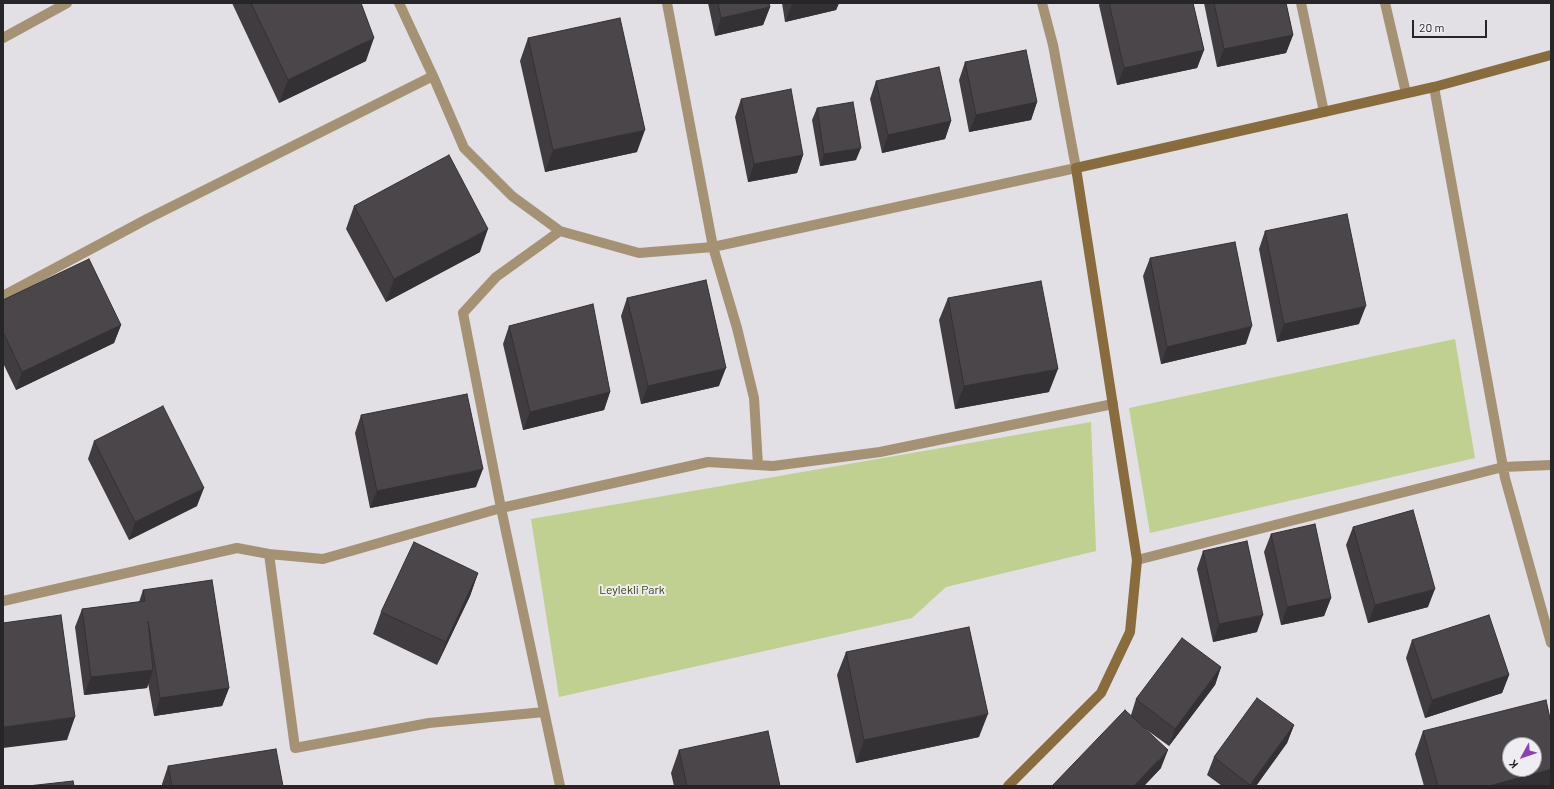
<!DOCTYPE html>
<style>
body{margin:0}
#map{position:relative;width:1554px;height:789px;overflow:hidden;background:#e2dfe5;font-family:Barlow,sans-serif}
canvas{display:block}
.frame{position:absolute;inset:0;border:4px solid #262527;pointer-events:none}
.north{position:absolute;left:1502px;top:737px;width:40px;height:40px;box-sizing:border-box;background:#efecf2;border:1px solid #9f9ca1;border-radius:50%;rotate:230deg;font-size:11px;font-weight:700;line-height:16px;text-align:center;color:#262527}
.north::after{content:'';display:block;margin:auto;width:14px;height:18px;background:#8a41b3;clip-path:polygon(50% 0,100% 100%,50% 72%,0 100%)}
.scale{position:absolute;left:1412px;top:20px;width:75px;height:18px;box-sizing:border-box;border:2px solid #262527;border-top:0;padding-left:5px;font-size:12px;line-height:14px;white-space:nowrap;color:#262527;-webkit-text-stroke:3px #efecf2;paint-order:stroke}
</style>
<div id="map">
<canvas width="1554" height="789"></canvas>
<div class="frame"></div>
<div class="north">K</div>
<div class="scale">20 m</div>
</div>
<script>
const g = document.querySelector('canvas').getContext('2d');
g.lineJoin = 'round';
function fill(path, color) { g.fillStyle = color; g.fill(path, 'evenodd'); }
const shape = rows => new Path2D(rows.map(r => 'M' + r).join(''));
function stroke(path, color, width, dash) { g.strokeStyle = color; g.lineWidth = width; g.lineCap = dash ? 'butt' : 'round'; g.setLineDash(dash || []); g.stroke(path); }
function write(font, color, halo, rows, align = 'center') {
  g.font = font + ' Barlow,sans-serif'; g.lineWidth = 4; g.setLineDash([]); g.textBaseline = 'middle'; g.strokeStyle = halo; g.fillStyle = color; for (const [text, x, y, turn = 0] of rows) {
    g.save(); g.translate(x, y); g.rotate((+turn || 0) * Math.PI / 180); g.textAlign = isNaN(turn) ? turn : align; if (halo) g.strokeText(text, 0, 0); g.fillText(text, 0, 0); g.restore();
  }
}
fill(shape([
 [1455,339,1475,458,1150,533,1129,408],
 [1091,422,1096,551,946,587,912,618,559,697,531,519]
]), '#bfd090');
stroke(shape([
 [399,3,433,76,464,148,512,196,560,231],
 [667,3,713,247,737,328,754,398,758,465],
 [1301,3,1324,112],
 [1385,3,1406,93],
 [3,38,67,3],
 [1434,87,1505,478,1551,643],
 [3,296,147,219,433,76],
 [269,554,295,748,429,723,544,712],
 [1137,560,1503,467,1551,465],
 [3,601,237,548,269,554,323,559,501,508,708,462,773,466,880,452,1113,404],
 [560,786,501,508,463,313,496,277,560,231,639,253,713,247,1076,168,1053,45,1042,3]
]), '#a59274', 10);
stroke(shape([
 [1008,786,1101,693,1130,632,1137,560,1076,168,1434,87,1551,55]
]), '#886c3e', 10);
fill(shape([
 [232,3,361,3,366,61,279,103],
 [708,3,769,3,770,7,763,25,715,36],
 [782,3,839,3,836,10,785,22],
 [1100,3,1193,3,1204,50,1197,68,1117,85,1099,5],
 [1204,3,1286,3,1293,35,1286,53,1217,67],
 [528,38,637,152,545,172,520,61],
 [965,62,1037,102,1031,120,969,132,959,80],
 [876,81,951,121,945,139,882,153,870,99],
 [741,99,803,155,797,173,748,182,735,117],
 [817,108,856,160,820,166,812,120],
 [354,206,480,252,386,302,346,229],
 [1265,231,1359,324,1277,342,1259,249],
 [1150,258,1246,344,1161,364,1143,276],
 [627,298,719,386,641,404,621,316],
 [948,298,1049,392,955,409,939,320],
 [3,300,121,325,114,343,16,390,3,363],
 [509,326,610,392,604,410,523,430,503,344],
 [361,415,476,487,370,508,355,433],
 [94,441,197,506,129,540,88,459],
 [1353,527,1428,607,1368,623,1346,545],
 [1271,534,1331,598,1324,616,1281,625,1264,552],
 [1203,551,1257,632,1213,642,1197,569],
 [478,573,470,596,437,665,373,634,381,612],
 [143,590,229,688,222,706,154,716,148,683,147,688,84,695,75,627,82,609,139,602],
 [1412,640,1509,675,1502,693,1425,718,1406,658],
 [846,652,979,737,856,763,837,675],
 [1221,667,1215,685,1169,746,1144,728,1161,768,1144,786,1052,786,1131,715,1136,699],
 [1294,725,1287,743,1256,786,1222,786,1207,775,1214,757],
 [1423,731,1551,786,1424,786,1415,754],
 [679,750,780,786,674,786,671,773],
 [168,766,283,786,162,786,162,784]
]), '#403c40');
fill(shape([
 [798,3,839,3,836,10,785,22,792,4],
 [770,7,763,25,715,36,721,18],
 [1293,35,1286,53,1217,67,1224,49],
 [374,38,366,61,279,103,288,80],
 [1204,50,1197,68,1117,85,1124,68],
 [1037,102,1031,120,969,132,976,115],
 [951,121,945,139,882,153,888,135],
 [645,130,637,152,545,172,553,150],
 [861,148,856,160,820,166,824,154],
 [803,155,797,173,748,182,754,164],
 [488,229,480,252,386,302,394,279],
 [1366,306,1359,324,1277,342,1284,324],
 [121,325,114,343,16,390,22,372],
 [1252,326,1246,344,1161,364,1167,347],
 [726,368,719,386,641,404,648,386],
 [1058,369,1049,392,955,409,964,386],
 [610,392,604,410,523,430,530,412],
 [483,469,476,487,370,508,377,491],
 [204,488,197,506,129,540,135,522],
 [478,573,470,596,437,665,446,642],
 [1435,589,1428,607,1368,623,1375,605],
 [1331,598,1324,616,1281,625,1287,607],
 [1263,615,1257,632,1213,642,1219,624],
 [1221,667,1215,685,1169,746,1175,729],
 [153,670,147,688,84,695,91,677],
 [1509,675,1502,693,1425,718,1432,700],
 [229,688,222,706,154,716,160,698],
 [988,714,979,737,856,763,864,740],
 [75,717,67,740,3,748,3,727],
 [1294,725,1287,743,1256,786,1250,786],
 [1168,750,1161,768,1144,786,1134,786],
 [1551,769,1551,786,1489,786]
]), '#343134');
const building = shape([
 [251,3,361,3,374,38,288,80,251,3],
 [718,3,769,3,770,7,721,18,718,3],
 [1109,3,1193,3,1204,50,1124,68,1109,3],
 [1214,3,1286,3,1293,35,1224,49,1214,3],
 [620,18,645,130,553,150,528,38,620,18],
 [1026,50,1037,102,976,115,965,62,1026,50],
 [939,67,951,121,888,135,876,81,939,67],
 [791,89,803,155,754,164,741,99,791,89],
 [853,102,861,148,824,154,817,108,853,102],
 [449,155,488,229,394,279,354,206,449,155],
 [1347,214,1366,306,1284,324,1265,231,1347,214],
 [1235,242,1252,326,1167,347,1150,258,1235,242],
 [89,259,121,325,22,372,3,332,3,300,89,259],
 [706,280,726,368,648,386,627,298,706,280],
 [1041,281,1058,369,964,386,948,298,1041,281],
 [593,304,610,392,530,412,509,326,593,304],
 [467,394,483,469,377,491,361,415,467,394],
 [163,406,204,488,135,522,94,441,163,406],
 [1413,510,1435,589,1375,605,1353,527,1413,510],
 [1315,524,1331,598,1287,607,1271,534,1315,524],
 [1247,541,1263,615,1219,624,1203,551,1247,541],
 [414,542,478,573,446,642,381,612,414,542],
 [212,580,229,688,160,698,148,621,153,670,91,677,82,609,145,601,143,590,212,580],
 [61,615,75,717,3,727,3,623,61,615],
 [1489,615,1509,675,1432,700,1412,640,1489,615],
 [969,627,988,714,864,740,846,652,969,627],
 [1182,638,1221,667,1175,729,1136,699,1182,638],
 [1257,698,1294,725,1250,785,1214,757,1257,698],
 [1546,700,1551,723,1551,769,1489,786,1438,786,1423,731,1546,700],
 [1510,745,1534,745,1534,769,1510,769,1510,745],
 [1125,710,1168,750,1134,786,1052,786,1125,710],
 [768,731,780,786,687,786,679,750,768,731],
 [276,749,283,786,172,786,168,766,276,749],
 [73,781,74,786,28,786,73,781]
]);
fill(building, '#4b464a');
stroke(building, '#343134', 1);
write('12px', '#354002', '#efecf2', [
 ["Leylekli Park",632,590]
]);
</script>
